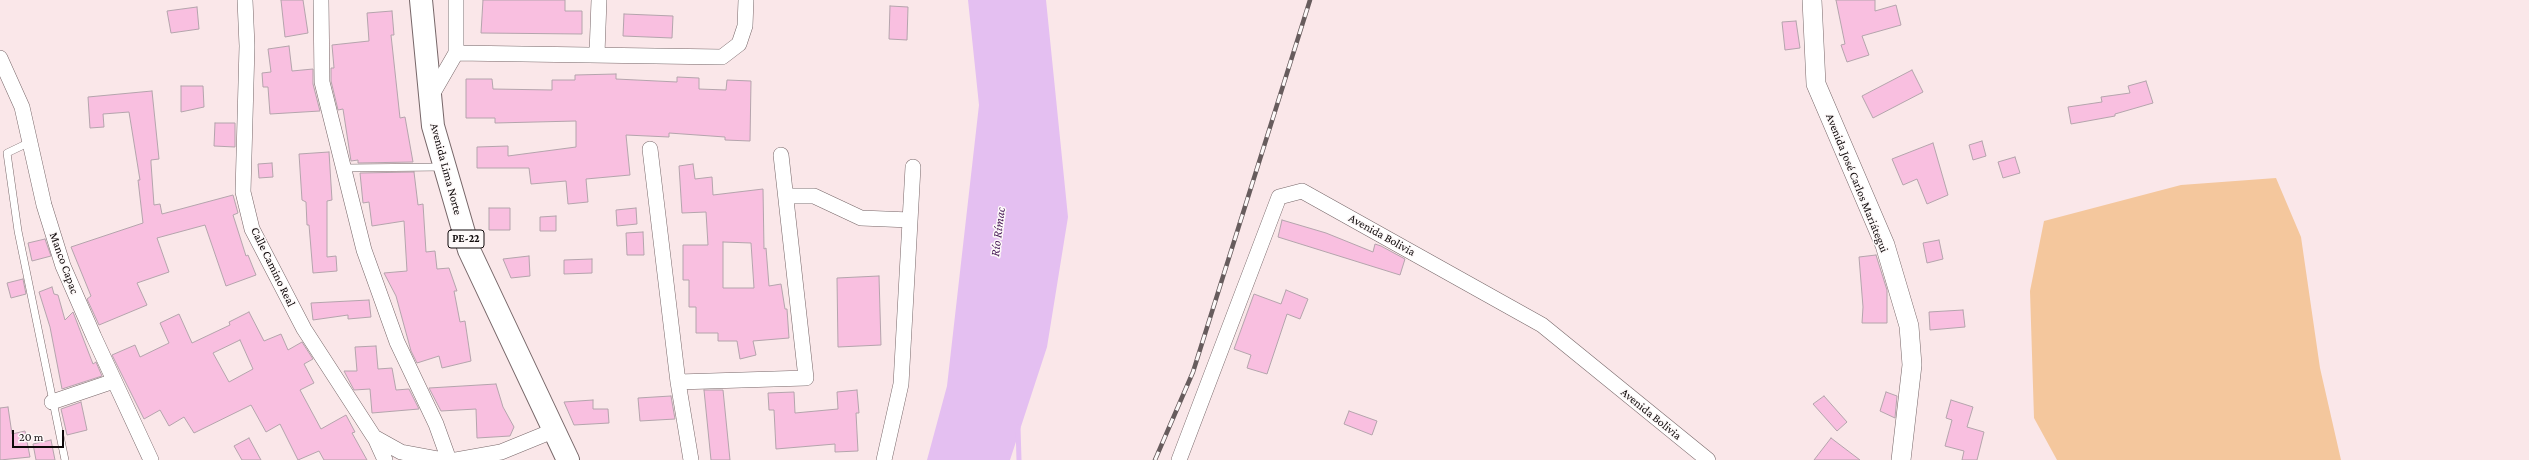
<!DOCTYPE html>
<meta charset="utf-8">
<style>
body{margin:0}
#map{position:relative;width:2529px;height:460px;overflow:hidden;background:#fae7e9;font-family:"Crimson Pro",serif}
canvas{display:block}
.scale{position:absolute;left:12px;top:430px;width:52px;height:18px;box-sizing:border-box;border:2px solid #0f090a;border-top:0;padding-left:5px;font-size:12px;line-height:14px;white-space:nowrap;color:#0f090a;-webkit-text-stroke:3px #fdf9f9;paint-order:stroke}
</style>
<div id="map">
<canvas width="2529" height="460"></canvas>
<div class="scale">20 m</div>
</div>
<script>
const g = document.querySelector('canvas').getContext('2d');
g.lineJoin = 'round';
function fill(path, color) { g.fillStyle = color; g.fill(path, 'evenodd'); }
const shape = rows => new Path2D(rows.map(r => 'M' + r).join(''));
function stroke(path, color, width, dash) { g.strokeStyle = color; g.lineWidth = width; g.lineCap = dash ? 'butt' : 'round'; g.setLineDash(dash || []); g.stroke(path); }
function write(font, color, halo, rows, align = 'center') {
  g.font = font + ' "Crimson Pro",serif'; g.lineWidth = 3; g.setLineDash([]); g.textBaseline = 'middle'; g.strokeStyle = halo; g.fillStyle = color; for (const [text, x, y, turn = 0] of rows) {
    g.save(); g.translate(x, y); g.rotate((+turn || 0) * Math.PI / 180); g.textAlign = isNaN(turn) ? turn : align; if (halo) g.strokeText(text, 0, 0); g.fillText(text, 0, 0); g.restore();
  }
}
fill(shape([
 [2276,178,2301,237,2320,368,2341,460,2057,460,2034,418,2030,291,2044,221,2181,185]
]), '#f4c79d');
fill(shape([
 [968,0,1046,0,1068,217,1047,347,1010,460,927,460,947,386,979,105]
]), '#e4bff1');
stroke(shape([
 [1018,427,1019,460]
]), '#e4bff1', 5);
const building = shape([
 [281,0,303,0,308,33,285,37,281,0],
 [483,0,565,0,565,11,582,11,582,34,481,33,483,0],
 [1836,0,1875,0,1875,11,1896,5,1901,25,1862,36,1869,55,1847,62,1841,45,1845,44,1836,0],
 [890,6,908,7,907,40,889,39,890,6],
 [197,7,199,29,171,33,167,11,197,7],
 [392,11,394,35,391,35,400,118,405,117,413,162,358,163,358,160,351,161,343,109,338,110,331,81,331,68,334,68,332,45,369,41,367,13,392,11],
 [624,14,673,16,672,38,623,36,624,14],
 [1796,21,1800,48,1785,50,1782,22,1796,21],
 [289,46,292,71,313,69,313,84,320,111,270,114,268,87,263,87,262,73,271,72,268,49,289,46],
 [1912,70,1923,92,1873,118,1862,96,1912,70],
 [616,74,616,79,677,82,677,77,699,78,699,89,726,90,727,80,751,81,750,141,725,140,725,137,669,133,669,137,626,135,630,175,586,179,588,202,568,204,566,181,531,184,529,168,477,168,477,147,508,146,508,156,576,147,576,121,495,123,495,118,466,118,466,79,492,79,493,89,552,90,552,80,575,80,575,75,616,74],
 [2146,81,2153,103,2115,114,2115,116,2071,124,2068,107,2102,102,2101,97,2130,93,2128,86,2146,81],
 [181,86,203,86,204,107,181,112,181,86],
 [152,91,159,159,151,160,151,163,154,205,160,204,162,214,233,195,238,213,233,215,246,256,248,255,256,275,226,286,205,225,168,235,157,238,169,272,137,283,147,305,99,325,87,299,91,296,71,247,143,223,138,180,140,180,129,112,103,114,104,127,90,128,88,97,152,91],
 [215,123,235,123,235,147,214,146,215,123],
 [1982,141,1986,156,1973,160,1969,145,1982,141],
 [1933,143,1948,195,1927,204,1917,179,1903,185,1892,159,1933,143],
 [329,152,332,200,327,201,327,257,336,256,337,271,313,273,309,225,307,225,306,202,302,200,299,154,329,152],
 [2015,157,2020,173,2003,178,1998,162,2015,157],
 [272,163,273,177,259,178,258,164,272,163],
 [693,164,695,179,712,177,713,195,763,189,764,249,766,248,769,286,781,284,785,309,787,309,789,338,753,341,756,355,740,359,737,341,718,341,718,333,696,333,696,307,689,307,689,280,683,280,683,245,708,245,706,212,682,213,679,166,693,164],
 [723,242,751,243,754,288,723,288,723,242],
 [414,172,418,205,423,204,426,252,435,251,437,269,449,268,457,291,454,291,460,322,465,321,471,361,442,368,439,356,417,363,411,351,396,296,384,273,407,271,404,221,372,226,369,202,363,203,360,173,414,172],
 [489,208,510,208,510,230,489,230,489,208],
 [636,208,637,224,617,226,616,210,636,208],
 [556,216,556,231,540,231,540,217,556,216],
 [1282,220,1326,233,1373,252,1375,244,1381,246,1405,259,1400,275,1278,237,1282,220],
 [643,232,644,255,627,255,626,233,643,232],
 [45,239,51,256,32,261,28,243,45,239],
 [1939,240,1943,259,1927,263,1923,243,1939,240],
 [1876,255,1887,290,1887,323,1862,323,1863,307,1859,257,1876,255],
 [529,256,530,276,511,278,503,259,529,256],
 [592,259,592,273,564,274,564,260,592,259],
 [879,276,881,345,838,347,837,278,879,276],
 [23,279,26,294,11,298,7,283,23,279],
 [52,287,54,294,58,295,65,320,73,312,93,364,96,362,102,376,62,389,50,327,39,292,52,287],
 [1286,290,1308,299,1300,319,1287,314,1267,374,1247,368,1251,355,1234,349,1254,294,1281,304,1286,290],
 [369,300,371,317,348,319,348,315,313,320,311,303,369,300],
 [1963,310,1965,327,1930,330,1929,312,1963,310],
 [249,312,264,341,281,334,288,350,302,342,313,359,304,364,314,383,300,390,321,429,346,415,355,432,352,433,367,460,324,460,319,451,298,460,280,424,266,432,251,405,194,433,184,417,169,426,160,410,144,419,112,355,135,345,140,357,169,343,160,323,179,314,192,343,230,325,229,322,249,312],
 [240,340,253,369,229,382,213,353,240,340],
 [376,346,378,369,392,368,396,390,409,389,419,409,372,413,370,389,354,390,344,371,357,371,355,347,376,346],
 [496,384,503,407,514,427,510,436,477,438,476,409,441,411,429,388,496,384],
 [704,390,723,390,730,460,711,460,704,390],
 [857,390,859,413,856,413,858,451,835,452,835,444,776,449,774,410,769,410,768,393,794,392,795,413,838,409,837,392,857,390],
 [1886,392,1897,396,1895,418,1880,411,1886,392],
 [671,396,675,419,640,421,638,398,671,396],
 [1824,396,1847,422,1837,431,1813,404,1824,396],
 [593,400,593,409,608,409,609,423,574,425,564,402,593,400],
 [1951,400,1973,407,1967,427,1984,432,1977,460,1962,460,1964,451,1945,446,1952,420,1946,418,1951,400],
 [81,402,87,430,67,435,61,409,81,402],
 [8,407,12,434,25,431,30,457,0,460,0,408,8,407],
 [1349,411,1377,421,1372,435,1344,424,1349,411],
 [249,438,261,460,242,460,234,446,249,438],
 [1831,438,1860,460,1814,460,1831,438],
 [51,440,55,460,36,460,33,444,51,440]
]);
fill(building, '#f9bfe0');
stroke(building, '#b4a4ac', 1);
const service = shape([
 [30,142,7,153,18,231,65,460],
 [344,168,443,167]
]);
const minor = shape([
 [245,0,247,46,243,192,252,229,304,329,374,437,401,452,444,460],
 [321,0,322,82,364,250,397,342,436,424,449,460],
 [456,53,722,57,739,44,745,26,746,0],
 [597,54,599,0],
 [0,58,22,107,44,205,63,266,94,337,151,460],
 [430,98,456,53,456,0],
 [650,149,678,382,691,460],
 [786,196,814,196,861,218,910,220],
 [678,382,806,378,781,155],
 [52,402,114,381],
 [375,438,385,460],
 [456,460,501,452,555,430],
 [884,460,901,384,913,167],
 [1179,460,1279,197,1302,191,1542,325,1708,460]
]);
const tertiary = shape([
 [1812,0,1816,84,1885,245,1909,326,1912,365,1901,460]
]);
const trunk = shape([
 [421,0,433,126,469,250,568,460]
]);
stroke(service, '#776769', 8);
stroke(minor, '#776769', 16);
stroke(tertiary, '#776769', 20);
stroke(trunk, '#776769', 24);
stroke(service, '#fff', 7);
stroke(minor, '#fff', 15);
stroke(tertiary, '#fff', 19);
stroke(trunk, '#fff', 22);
const rail = shape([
 [1155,460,1193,372,1310,0]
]);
stroke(rail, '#675c5d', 4.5);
stroke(rail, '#fdf9f9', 3, [9]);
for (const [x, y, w] of [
 [466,239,36]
]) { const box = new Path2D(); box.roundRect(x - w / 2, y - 9, w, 18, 3); g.fillStyle = '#fdf9f9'; g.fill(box); stroke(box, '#0f090a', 1); }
write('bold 11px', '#0f090a', null, [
 ["PE-22",466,239]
]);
write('12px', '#0f090a', '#fdf9f9', [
 ["Avenida Lima Norte",446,169,75],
 ["Avenida José Carlos Mariátegui",1857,183,68],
 ["Avenida Bolivia",1382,235,29],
 ["Manco Capac",64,263,70],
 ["Calle Camino Real",273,267,64],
 ["Avenida Bolivia",1651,414,39]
]);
write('italic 13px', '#4b1e59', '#fdf9f9', [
 ["Río Rímac",998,232,-83]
]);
</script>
